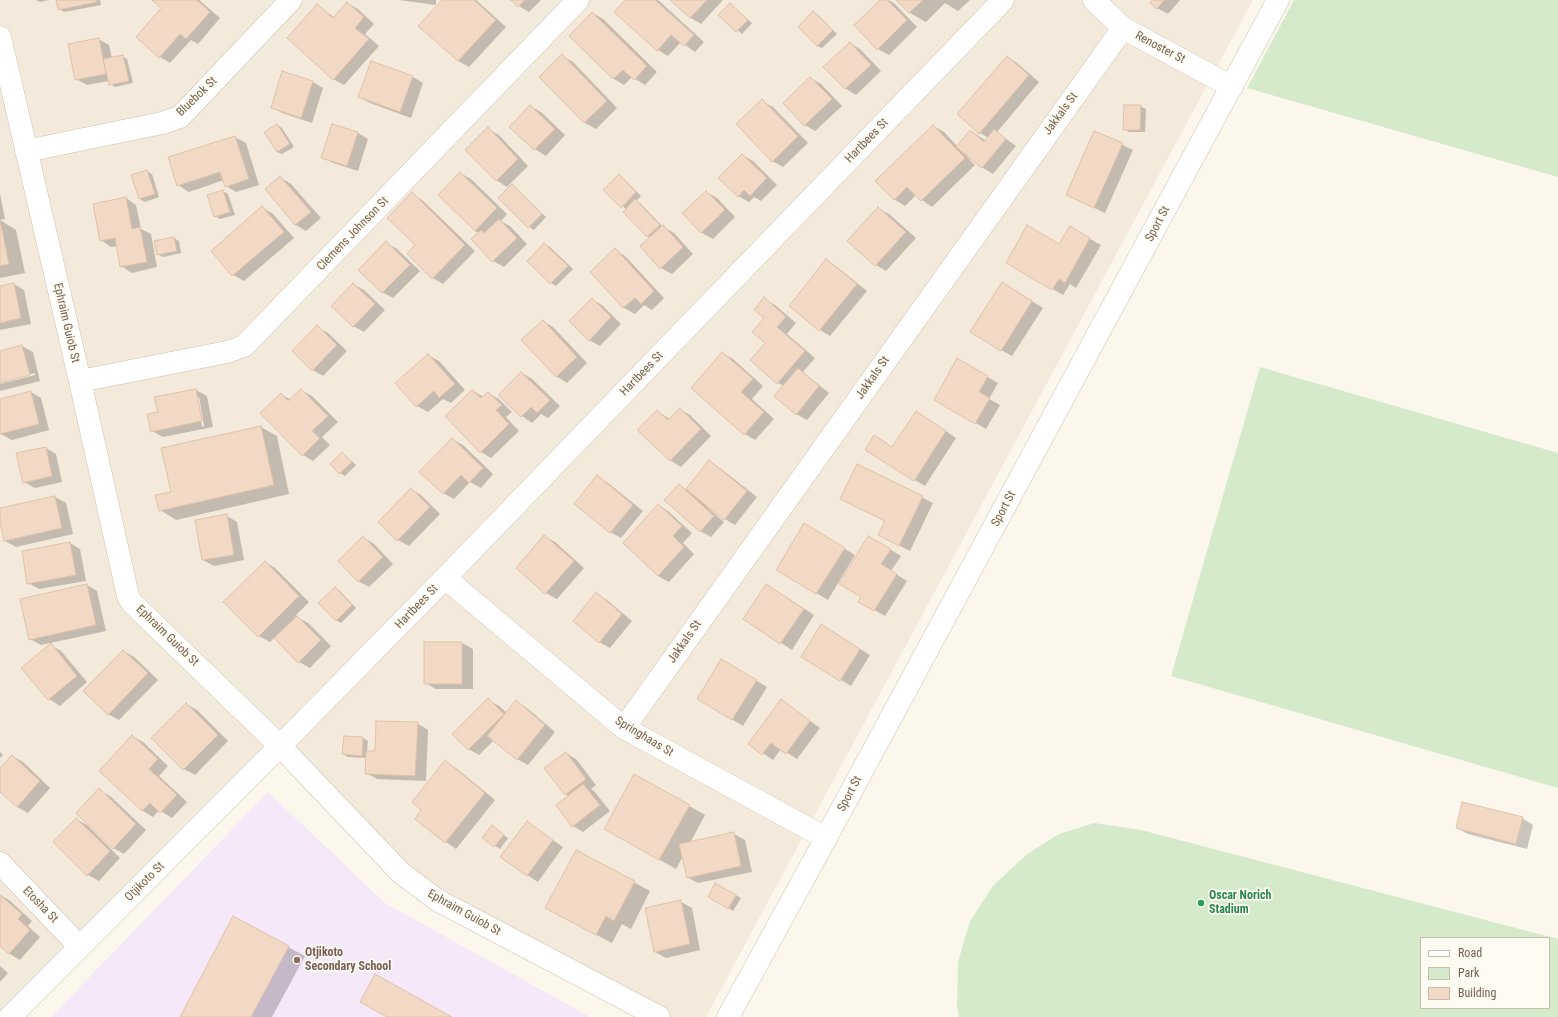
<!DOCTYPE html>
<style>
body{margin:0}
#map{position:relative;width:1558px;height:1017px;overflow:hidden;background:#fcf7ec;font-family:"Roboto Condensed",sans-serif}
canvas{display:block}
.legend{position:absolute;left:1420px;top:937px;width:130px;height:72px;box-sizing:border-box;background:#fefbf3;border:1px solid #c8bdb1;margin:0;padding:5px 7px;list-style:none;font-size:12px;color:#77604f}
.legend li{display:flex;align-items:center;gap:8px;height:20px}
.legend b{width:20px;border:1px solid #c8bdb1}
</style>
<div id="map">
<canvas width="1558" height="1017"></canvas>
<ul class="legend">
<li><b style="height:5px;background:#fff"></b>Road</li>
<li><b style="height:11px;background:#d5eaca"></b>Park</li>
<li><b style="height:11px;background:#f1d9c5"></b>Building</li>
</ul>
</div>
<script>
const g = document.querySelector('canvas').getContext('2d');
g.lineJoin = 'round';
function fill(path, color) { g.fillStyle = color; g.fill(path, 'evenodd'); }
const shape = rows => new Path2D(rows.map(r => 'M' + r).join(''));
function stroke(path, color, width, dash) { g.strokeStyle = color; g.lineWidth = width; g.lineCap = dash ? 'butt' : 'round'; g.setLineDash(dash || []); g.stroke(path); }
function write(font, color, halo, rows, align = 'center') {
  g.font = font + ' "Roboto Condensed",sans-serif'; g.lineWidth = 3.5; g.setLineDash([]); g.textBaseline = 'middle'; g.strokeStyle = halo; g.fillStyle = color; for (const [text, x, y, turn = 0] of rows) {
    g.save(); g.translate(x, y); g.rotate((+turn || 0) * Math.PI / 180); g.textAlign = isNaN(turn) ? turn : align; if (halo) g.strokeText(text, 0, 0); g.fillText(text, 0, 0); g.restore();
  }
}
fill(shape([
 [0,0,1253,0,706,1017,659,1017,437,900,280,746,0,1017]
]), '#f4eadb');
fill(shape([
 [268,792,385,903,590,1017,51,1017]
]), '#f4e8f9');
fill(shape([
 [1294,0,1558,0,1558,177,1247,88],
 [1260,367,1558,453,1558,788,1171,676],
 [1094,823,1141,830,1558,939,1558,1017,959,1017,957,1006,958,962,970,921,993,886,1026,855,1059,834],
 [1421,938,1549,938,1549,1008,1421,1008]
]), '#d5eaca');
fill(shape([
 [36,0,49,0,40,2],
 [57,0,100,0,101,5,64,12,59,9],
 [154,0,199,0,220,18,198,44,191,40,170,63,160,57,163,8],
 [399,0,436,0,436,5],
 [443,0,476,0,506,27,469,67,458,61,420,25],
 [512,0,541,0,529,12,519,6],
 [627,0,658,0,704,42,695,52,681,42,668,56,658,50,616,12],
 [672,0,723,0,701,24,691,18],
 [881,0,888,0,894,3,917,27,889,55,878,49],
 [898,0,970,0,958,11,945,3,926,22,910,13],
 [1153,0,1180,0,1168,14,1157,8],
 [347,3,358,9,374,24,365,34,379,46,344,85,333,79,317,6,334,17],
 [730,5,752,23,742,34,720,15],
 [813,12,818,15,837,34,822,48,817,46],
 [593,13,603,19,657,72,645,85,632,77,624,85,614,79,570,36],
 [98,39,109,45,112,58,122,56,127,59,133,83,115,87,110,84,109,81,87,85,76,79],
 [850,43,860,49,881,71,856,95,845,88],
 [562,56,573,62,617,108,596,129,585,123,541,77],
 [1007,57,1017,63,1039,82,997,132,1016,146,993,174,983,168,968,156,967,157,975,165,932,207,922,200,916,195,905,206,894,199,933,126,944,132,958,147,971,131,986,141,989,138,980,133,958,114],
 [372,63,413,77,423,83,411,118,370,103,360,97],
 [810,78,821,84,842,106,815,131,805,125],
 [313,82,323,88,312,123,282,113,272,107],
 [762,101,773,107,808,143,783,167,772,161],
 [530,106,541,112,565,135,546,156,535,149,511,127],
 [1140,106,1146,109,1145,132,1129,132,1124,129],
 [277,125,282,128,294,147,282,154,277,152],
 [488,129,499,135,528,166,507,187,496,180],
 [1095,132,1133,150,1105,213,1067,195],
 [358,133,368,139,358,171,333,163,322,157],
 [235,137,246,143,259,185,236,192,226,186,224,180,189,192,178,185],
 [742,155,753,161,777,185,761,201,754,197,749,202,738,196],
 [147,171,152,174,159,197,145,202,140,199],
 [460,173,471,179,507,214,501,221,510,226,527,244,504,267,493,261,479,233,475,231],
 [619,176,624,179,641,196,636,201,641,204,663,227,674,233,693,254,672,274,661,268,650,238,624,212,627,210,604,190],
 [280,177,291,184,321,218,306,231,296,225,266,189],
 [512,186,517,189,546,217,534,230,529,227],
 [223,191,228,194,235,215,220,219,215,216,208,195],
 [706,192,717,198,735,217,713,239,702,233,683,213],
 [0,194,5,219,0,220],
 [412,194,422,200,475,251,443,284,433,278,416,245],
 [126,198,136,205,141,229,151,234,157,267,132,273,121,266,117,246,111,247,101,240],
 [262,207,273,214,294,238,244,281,233,275,212,251],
 [878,208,889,214,916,238,886,271,876,265],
 [0,220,16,230,25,273,0,278],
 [1070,228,1101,245,1076,288,1070,284,1063,295,1007,263,1060,245],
 [174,238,179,241,181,253,163,257,157,254],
 [387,243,397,249,420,271,393,298,382,292],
 [545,244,550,247,573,269,556,286,551,283,528,261],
 [615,250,625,256,664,298,652,310,644,305,635,314,624,308,591,272],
 [827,260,837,267,867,291,830,336,820,330,790,306],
 [14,284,24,290,31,324,0,330,0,287],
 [353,284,364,290,385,310,364,332,353,326],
 [1013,289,1043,308,1012,356,1001,350],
 [592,299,603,306,621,324,600,346,589,340],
 [764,299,775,305,796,323,787,334,815,358,803,372,829,393,807,420,796,414,784,386,778,383,767,343],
 [543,321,553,327,587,363,567,383,556,376],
 [317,327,328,333,347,351,323,376,313,370],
 [22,346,33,352,40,381,0,391,0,384,35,375,35,373,0,382,0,352],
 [722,353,733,359,763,386,752,399,774,419,755,440,745,434,692,388],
 [428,355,439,361,465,390,451,403,443,399,428,412,417,406,397,383],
 [958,360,998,383,989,399,1000,405,986,429,935,399],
 [522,373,532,379,560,406,548,418,541,414,532,423,522,416],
 [196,390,207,396,213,427,163,437,152,431,159,413],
 [197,397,199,397,204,426,202,427],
 [301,390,312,396,338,422,322,437,330,445,313,461,303,455,262,413,281,394,291,400],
 [473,391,484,397,488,393,499,399,512,412,506,417,519,431,491,458,481,452],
 [31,392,41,398,49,430,12,440,1,434,0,400],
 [680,409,690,415,711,436,681,467,670,460,657,411,670,419],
 [927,418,956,438,925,486,915,480,893,448],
 [261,427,277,436,289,494,176,520,160,510,172,492],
 [452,439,463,445,493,474,481,488,470,482,454,499,443,493],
 [46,448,56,454,62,482,35,488,24,482],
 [343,453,356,465,345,476,340,473],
 [710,462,720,468,757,497,735,525,725,519,707,505,706,506,724,522,711,537,700,531,679,485,687,490],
 [857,465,933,503,910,551,890,541,886,521],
 [597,476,608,483,643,511,621,538,610,532],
 [411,489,421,495,440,514,409,546,398,540],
 [55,497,66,503,73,534,16,547,5,541,0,518,0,509],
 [659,505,669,512,692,533,683,543,694,554,669,582,658,576,624,543],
 [227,516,237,522,244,560,214,566,203,560],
 [804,524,855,555,828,600,778,570],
 [544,536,555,542,584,568,557,599,546,593,517,568],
 [363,537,374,544,393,564,369,587,358,581],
 [70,543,80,549,86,581,39,589,28,583],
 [879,543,901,556,891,571,907,581,885,616,859,601,862,597],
 [265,562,275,568,309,602,295,616,308,623,331,646,310,668,299,662,275,637,270,642,259,636,225,602],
 [87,585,97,591,106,631,41,645,30,639],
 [335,588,340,591,356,608,341,623,336,620],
 [777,591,814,615,792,650,744,619],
 [596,594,607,600,632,621,610,648,599,642],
 [832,632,870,655,851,686,802,656],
 [425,643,462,643,473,649,473,689,436,689,425,683],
 [51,645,61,651,87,682,60,706,49,699,23,668],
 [124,651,134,657,158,680,119,720,108,714],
 [732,666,767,687,743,726,699,699],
 [489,700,499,706,507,713,517,702,527,708,555,732,528,765,517,759,494,740,479,755,468,749],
 [781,701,791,707,820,728,797,759,781,749,773,760,749,744],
 [186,704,197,710,228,741,195,775,184,769],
 [417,723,428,730,426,781,377,779,366,773,367,758,348,757,343,754,363,738,368,741,367,752,376,752],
 [132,736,143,742,168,766,159,776,187,802,172,818,159,810,153,817,143,811,101,771],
 [0,752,3,755,0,758],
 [566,753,576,759,596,785,591,789,594,791,610,811,583,832,573,826,569,796,566,794],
 [12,756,23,762,50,788,28,813,17,807,0,791,0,770],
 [445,762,456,768,495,800,456,849,446,842,416,818,423,809],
 [635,775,705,815,690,843,734,834,745,840,752,872,698,883,687,877,683,856,676,869,605,829],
 [99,790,110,796,146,830,124,854,113,848],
 [1522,818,1533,825,1527,849,1468,834,1457,828],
 [76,819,87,825,120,858,99,881,88,875,54,842],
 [527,822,563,847,538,882,527,875],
 [492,827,508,838,500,849,483,838],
 [576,851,650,891,631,929,622,924,612,943,562,917],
 [716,884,741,898,733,911,709,896],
 [0,895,9,900,32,921,28,926,40,937,20,960,10,954,0,945],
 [681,902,692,908,700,950,666,958,655,952],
 [234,918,305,956,272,1017,181,1017],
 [0,966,8,973,0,982]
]), '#0003');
const building = shape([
 [56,0,96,0,97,2,58,10,56,0],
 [152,0,197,0,210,12,186,39,180,34,159,58,136,37,161,8,152,0],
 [442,0,474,0,496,20,458,61,418,26,442,0],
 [511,0,525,0,518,7,511,0],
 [625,0,655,0,694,35,684,46,671,35,657,51,614,12,625,0],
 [670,0,707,0,690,18,670,0],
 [880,0,887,0,907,20,877,50,854,25,880,0],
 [896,0,923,0,909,13,896,0],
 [1152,0,1164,0,1157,9,1150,3,1152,0],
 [347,2,364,17,355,28,369,39,333,80,287,38,317,4,333,18,347,2],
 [730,3,748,20,736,32,718,15,730,3],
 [813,11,833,30,817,46,798,27,813,11],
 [592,12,647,66,634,80,623,70,613,79,569,36,592,12],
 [99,38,106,74,75,80,68,44,99,38],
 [850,42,871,65,845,89,823,67,850,42],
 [562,54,607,101,584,123,539,77,562,54],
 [123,55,129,81,109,85,103,59,123,55],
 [1007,56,1029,75,979,134,957,114,1007,56],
 [371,61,413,76,400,112,358,97,371,61],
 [282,71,313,81,301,118,271,108,282,71],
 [810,77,832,99,804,126,783,103,810,77],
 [762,99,798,136,772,162,736,124,762,99],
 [530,105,555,129,534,150,509,127,530,105],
 [1124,105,1141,105,1140,130,1123,130,1124,105],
 [277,124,290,144,277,152,264,132,277,124],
 [332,124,358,132,347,166,321,158,332,124],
 [933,125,965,158,921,201,907,187,894,200,875,181,933,125],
 [488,127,518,159,496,181,465,150,488,127],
 [994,129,1006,139,982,168,956,147,970,130,984,142,994,129],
 [1094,131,1123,143,1094,208,1066,195,1094,131],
 [235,136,249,179,225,187,220,172,177,186,168,157,235,136],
 [742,154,767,178,750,196,744,190,738,197,718,178,742,154],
 [147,170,155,194,139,199,131,175,147,170],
 [460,172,497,208,475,231,438,195,460,172],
 [619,174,636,192,621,208,603,190,619,174],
 [280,176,311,212,295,225,265,189,280,176],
 [512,184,542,214,528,228,498,198,512,184],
 [223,190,230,212,214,217,207,195,223,190],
 [706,191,725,210,701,233,682,213,706,191],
 [412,192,465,245,432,279,407,254,415,245,387,218,412,192],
 [126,197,132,229,140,227,147,262,120,267,115,238,100,241,93,204,126,197],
 [635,199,660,225,647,237,623,212,635,199],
 [262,206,284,232,232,276,211,251,262,206],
 [878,207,906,232,875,266,847,241,878,207],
 [499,219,517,238,492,262,471,239,481,230,484,233,499,219],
 [0,220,9,264,0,266,0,220],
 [663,225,683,247,660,269,640,246,663,225],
 [1027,225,1059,244,1070,226,1090,238,1065,283,1059,279,1052,290,1006,263,1027,225],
 [174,237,177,251,157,255,154,241,174,237],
 [386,241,410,265,382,293,358,270,386,241],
 [544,243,568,266,550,284,527,261,544,243],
 [615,248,654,291,641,304,635,298,623,308,590,272,615,248],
 [826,259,857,284,819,331,789,306,826,259],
 [1002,282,1032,301,1001,351,970,332,1002,282],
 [14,283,21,318,0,323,0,286,14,283],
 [353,283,375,304,353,327,331,306,353,283],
 [764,297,786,317,777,327,805,351,777,384,750,360,765,343,752,332,764,318,754,310,764,297],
 [592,298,611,317,589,341,569,321,592,298],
 [543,320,577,357,556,377,521,340,543,320],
 [317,325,337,345,312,371,292,351,317,325],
 [22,345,30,375,0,383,0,351,22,345],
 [722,352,753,379,741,392,764,412,744,435,691,388,722,352],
 [428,354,455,384,439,398,434,391,416,407,395,383,428,354],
 [957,358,988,376,979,392,990,398,975,424,934,400,957,358],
 [798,368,819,386,796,415,774,396,798,368],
 [521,372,550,400,537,413,531,407,521,417,498,395,521,372],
 [196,389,202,421,151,432,147,414,158,412,154,397,196,389],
 [301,389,328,416,312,431,320,438,302,456,260,413,281,393,288,401,301,389],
 [472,390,481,398,488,392,502,405,496,410,509,424,480,453,445,416,472,390],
 [31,391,39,424,0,434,0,399,31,391],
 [680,408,701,429,670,461,637,430,657,410,668,420,680,408],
 [916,411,946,431,914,481,865,450,874,435,892,447,916,411],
 [261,426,274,485,159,511,155,495,171,492,161,448,261,426],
 [452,438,483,468,469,483,461,475,443,494,419,472,452,438],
 [46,447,52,476,23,483,16,453,46,447],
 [342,452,352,462,339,474,330,464,342,452],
 [709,460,747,491,724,520,686,489,709,460],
 [857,464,923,496,899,546,878,535,885,521,840,499,857,464],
 [597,475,633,505,610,533,574,504,597,475],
 [679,484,714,516,700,532,664,500,679,484],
 [411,488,430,507,397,541,378,522,411,488],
 [55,496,62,528,4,541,0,522,0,508,55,496],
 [658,504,682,526,673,536,684,547,658,576,623,543,658,504],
 [227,514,234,555,202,560,195,520,227,514],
 [804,523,845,548,816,594,776,570,804,523],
 [544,535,574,561,545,594,516,568,544,535],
 [363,536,383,557,358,582,338,561,363,536],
 [868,536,891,549,881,564,897,574,874,611,858,602,861,597,839,584,868,536],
 [70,542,76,575,27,584,22,551,70,542],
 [265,561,299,596,258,637,223,602,265,561],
 [87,584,96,625,29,640,20,599,87,584],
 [766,584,804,609,780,644,743,619,766,584],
 [335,587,352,605,336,621,318,603,335,587],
 [596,592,622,614,599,643,573,621,596,592],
 [297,616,321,640,298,663,274,638,297,616],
 [821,624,860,649,840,681,801,657,821,624],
 [424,642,462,642,462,684,424,684,424,642],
 [51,643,77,676,48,700,21,668,51,643],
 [123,650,148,673,108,715,83,691,123,650],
 [721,659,757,680,732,720,697,699,721,659],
 [488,698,504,714,468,750,452,734,488,698],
 [781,699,810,721,786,754,771,743,762,755,748,744,781,699],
 [516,700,545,725,517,760,487,736,516,700],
 [186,703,218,735,183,770,151,738,186,703],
 [376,721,418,722,415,776,365,774,366,751,375,751,376,721],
 [132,735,158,759,149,769,177,795,160,813,150,803,142,811,99,771,132,735],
 [344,736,363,737,362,756,342,754,344,736],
 [566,752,586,779,565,795,544,768,566,752],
 [12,755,40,781,17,807,0,792,0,768,12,755],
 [445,760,485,793,445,843,415,819,421,810,412,802,445,760],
 [634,774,690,805,659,860,604,829,634,774],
 [583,784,600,805,572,827,556,805,583,784],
 [99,788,136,824,113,849,76,813,99,788],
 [1462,802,1523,817,1516,844,1456,828,1462,802],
 [76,818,110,851,87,876,53,842,76,818],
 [527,821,553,840,527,876,500,857,527,821],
 [492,825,504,835,494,847,482,838,492,825],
 [734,832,741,866,687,878,679,844,734,832],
 [576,850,635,881,614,921,606,916,596,935,545,908,576,850],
 [715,883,736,895,728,909,708,897,715,883],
 [0,895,22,914,18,919,30,930,9,954,0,946,0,895],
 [681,900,690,944,654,952,645,908,681,900],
 [233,916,289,946,251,1017,180,1017,233,916],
 [375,974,452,1017,387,1017,360,1002,375,974]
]);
fill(building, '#f1d9c5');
stroke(building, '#e3c1a6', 1);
const street = shape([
 [1094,0,1123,28,1232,87],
 [0,37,80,381,128,596,132,603,280,746,401,873,437,900,659,1017],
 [26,151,162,123,180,117,291,0],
 [80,381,227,352,244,346,578,0],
 [445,578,624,728,826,838],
 [624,728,1123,28],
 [0,863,80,947],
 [10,1017,280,746,445,578,1003,0],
 [728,1017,826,838,1278,0]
]);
stroke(street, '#cec0b1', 23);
stroke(street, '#fff', 22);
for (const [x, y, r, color] of [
 [1201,903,4,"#2e9e5b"],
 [297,960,4,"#8d6e63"]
]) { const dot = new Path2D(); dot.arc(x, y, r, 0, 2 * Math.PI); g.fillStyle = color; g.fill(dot); stroke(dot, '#fefbf3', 1.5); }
write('12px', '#77604f', '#fefbf3', [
 ["Renoster St",1160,48,28],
 ["Bluebok St",197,97,-44],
 ["Jakkals St",1061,114,-54],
 ["Hartbees St",867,141,-46],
 ["Sport St",1158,224,-62],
 ["Clemens Johnson St",353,234,-46],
 ["Ephraim Guiob St",66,323,77],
 ["Hartbees St",642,374,-46],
 ["Jakkals St",873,378,-55],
 ["Sport St",1004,509,-62],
 ["Hartbees St",417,607,-46],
 ["Ephraim Guiob St",167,636,44],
 ["Jakkals St",685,642,-55],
 ["Springhaas St",644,737,31],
 ["Sport St",850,794,-62],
 ["Otjikoto St",145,882,-45],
 ["Etosha St",40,905,46],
 ["Ephraim Guiob St",464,913,29]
]);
write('bold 12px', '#27864d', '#fefbf3', [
 ["Oscar Norich",1209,896],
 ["Stadium",1209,910]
], 'left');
write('bold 12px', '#785e54', '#fefbf3', [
 ["Otjikoto",305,953],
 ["Secondary School",305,967]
], 'left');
</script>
